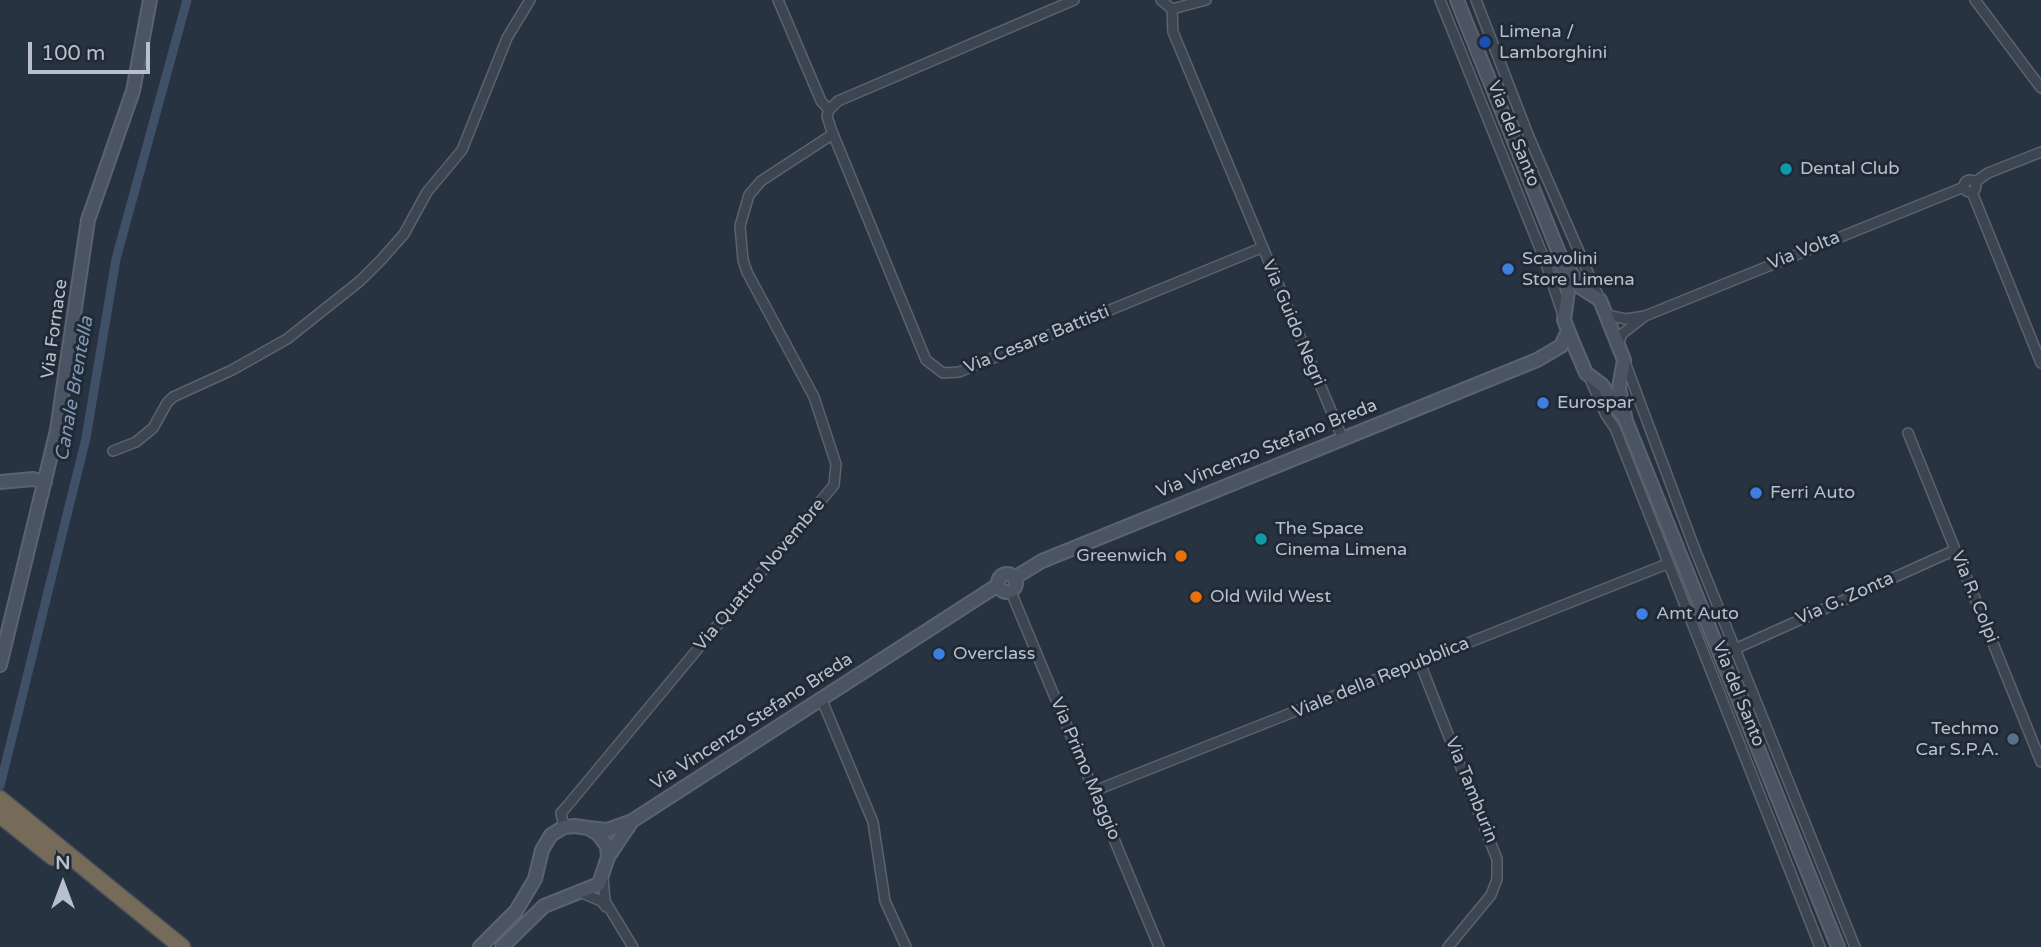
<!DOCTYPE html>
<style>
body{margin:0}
#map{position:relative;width:2041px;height:947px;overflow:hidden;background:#283341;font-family:"Varela Round",sans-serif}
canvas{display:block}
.north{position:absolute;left:28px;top:849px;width:70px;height:70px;-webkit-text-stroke:5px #202a36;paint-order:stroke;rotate:0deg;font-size:19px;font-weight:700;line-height:28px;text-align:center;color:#b9c0cb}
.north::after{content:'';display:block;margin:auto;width:24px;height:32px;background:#b9c0cb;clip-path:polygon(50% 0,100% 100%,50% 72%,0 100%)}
.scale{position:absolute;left:28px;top:42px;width:122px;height:32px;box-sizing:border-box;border:4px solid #b9c0cb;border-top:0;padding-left:9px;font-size:21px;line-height:24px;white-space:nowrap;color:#b9c0cb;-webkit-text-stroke:5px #202a36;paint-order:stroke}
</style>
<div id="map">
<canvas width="2041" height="947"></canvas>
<div class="north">N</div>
<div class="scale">100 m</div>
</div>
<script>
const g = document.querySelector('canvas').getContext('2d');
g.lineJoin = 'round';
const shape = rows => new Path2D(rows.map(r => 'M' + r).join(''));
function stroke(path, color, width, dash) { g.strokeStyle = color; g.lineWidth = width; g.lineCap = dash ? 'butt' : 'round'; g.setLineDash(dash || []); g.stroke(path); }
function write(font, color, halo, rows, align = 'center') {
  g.font = font + ' "Varela Round",sans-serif'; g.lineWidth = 6; g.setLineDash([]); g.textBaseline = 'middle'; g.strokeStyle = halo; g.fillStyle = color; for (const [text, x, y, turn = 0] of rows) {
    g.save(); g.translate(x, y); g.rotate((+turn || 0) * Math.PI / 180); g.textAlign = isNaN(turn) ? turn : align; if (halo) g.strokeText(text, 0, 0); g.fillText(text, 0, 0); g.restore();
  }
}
stroke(shape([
 [0,786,86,438,116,259,187,0]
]), '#3f5168', 9);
const street = shape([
 [778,0,821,101,829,110],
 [1161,0,1172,9],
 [1440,0,1545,261,1564,318],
 [1476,0,1529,137,1600,300],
 [1975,0,2041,88],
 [1172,9,1173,32,1342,437],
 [1172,9,1206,0],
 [829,110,827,116,831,129,926,360,943,373,959,372,1261,248],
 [829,110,838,101,1074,0],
 '1964 186a6 6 0 1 1 12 0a6 6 0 1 1-12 0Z',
 [1975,182,1988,173,2041,152],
 [1972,192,2041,363],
 [1606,315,1626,319,1645,316,1964,187],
 [1618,345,1622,334,1645,316],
 [1625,362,1694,547,1855,947],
 [1590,379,1606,415,1615,428,1820,947],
 [1908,433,2041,762],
 [113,451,136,442,153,428,167,403,173,397,232,370,287,339,360,281,381,260,404,234,427,192,462,150,507,38,530,0],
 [1011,592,1159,947],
 [1735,649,1955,550],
 [1420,663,1497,859,1497,879,1491,895,1448,947],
 [821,698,873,822,885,901,906,947],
 [1094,791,1667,564],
 [564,827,561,813,568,805,834,485,836,464,814,397,747,272,743,260,740,226,749,195,761,181,833,134],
 [603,877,605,901,633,947],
 [580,892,601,901,606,907]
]);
const secondary = shape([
 [1457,0,1559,253,1568,291,1564,320,1574,345,1586,373,1602,385,1622,415],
 [1559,253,1580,287,1600,300,1624,360,1619,388,1626,421,1838,947],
 [0,482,33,479,45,482],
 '998 583a9 9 0 1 1 18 0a9 9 0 1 1-18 0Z',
 [1014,578,1042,561,1537,360,1561,346,1568,331],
 [0,665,57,430,88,220,133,91,150,0],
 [588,828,607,830,632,821,998,585],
 [608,857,632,821],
 [480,947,516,911,535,879,542,850,551,835,564,827,575,826,588,828,598,834,607,846,608,857,599,884,544,906,502,947]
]);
const highway = shape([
 [0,799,182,947],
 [0,815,53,857]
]);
stroke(street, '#5a636e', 12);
stroke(secondary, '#5a636e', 16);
stroke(highway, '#47505b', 19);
stroke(street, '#3c4550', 9);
stroke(secondary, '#4a5463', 12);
stroke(highway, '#766a59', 16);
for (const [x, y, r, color] of [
 [1485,42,7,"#1a4fb4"],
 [1786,169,7,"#0f9aa8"],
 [1508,269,7,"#3f7fe0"],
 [1543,403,7,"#3f7fe0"],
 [1756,493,7,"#3f7fe0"],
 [1261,539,7,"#0f9aa8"],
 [1181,556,7,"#e8710a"],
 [1196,597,7,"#e8710a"],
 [1642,614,7,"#3f7fe0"],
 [939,654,7,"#3f7fe0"],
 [2013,739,7,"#5c6f8a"]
]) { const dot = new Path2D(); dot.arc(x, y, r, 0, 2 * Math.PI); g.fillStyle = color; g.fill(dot); stroke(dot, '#202a36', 2.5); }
write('18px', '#b9c0cb', '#202a36', [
 ["Limena /",1499,32],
 ["Lamborghini",1499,53],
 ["Dental Club",1800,169],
 ["Scavolini",1522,259],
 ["Store Limena",1522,280],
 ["Eurospar",1557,403],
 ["Ferri Auto",1770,493],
 ["The Space",1275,529],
 ["Cinema Limena",1275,550],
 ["Greenwich",1167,556,"right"],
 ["Old Wild West",1210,597],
 ["Amt Auto",1656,614],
 ["Overclass",953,654],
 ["Techmo",1999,729,"right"],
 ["Car S.P.A.",1999,750,"right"]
], 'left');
write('18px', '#b9c0cb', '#202a36', [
 ["Via del Santo",1513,134,68],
 ["Via Volta",1804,251,-22],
 ["Via Guido Negri",1293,323,67],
 ["Via Fornace",55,329,-82],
 ["Via Cesare Battisti",1037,340,-22],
 ["Via Vincenzo Stefano Breda",1267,449,-22],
 ["Via Quattro Novembre",760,575,-50],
 ["Via R. Colpi",1974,597,68],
 ["Via G. Zonta",1845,599,-24],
 ["Viale della Repubblica",1381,678,-22],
 ["Via del Santo",1738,694,68],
 ["Via Vincenzo Stefano Breda",752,722,-33],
 ["Via Primo Maggio",1085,769,67],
 ["Via Tamburin",1471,790,68]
]);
write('italic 19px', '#8297b0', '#202a36', [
 ["Canale Brentella",75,389,-80]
]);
</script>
